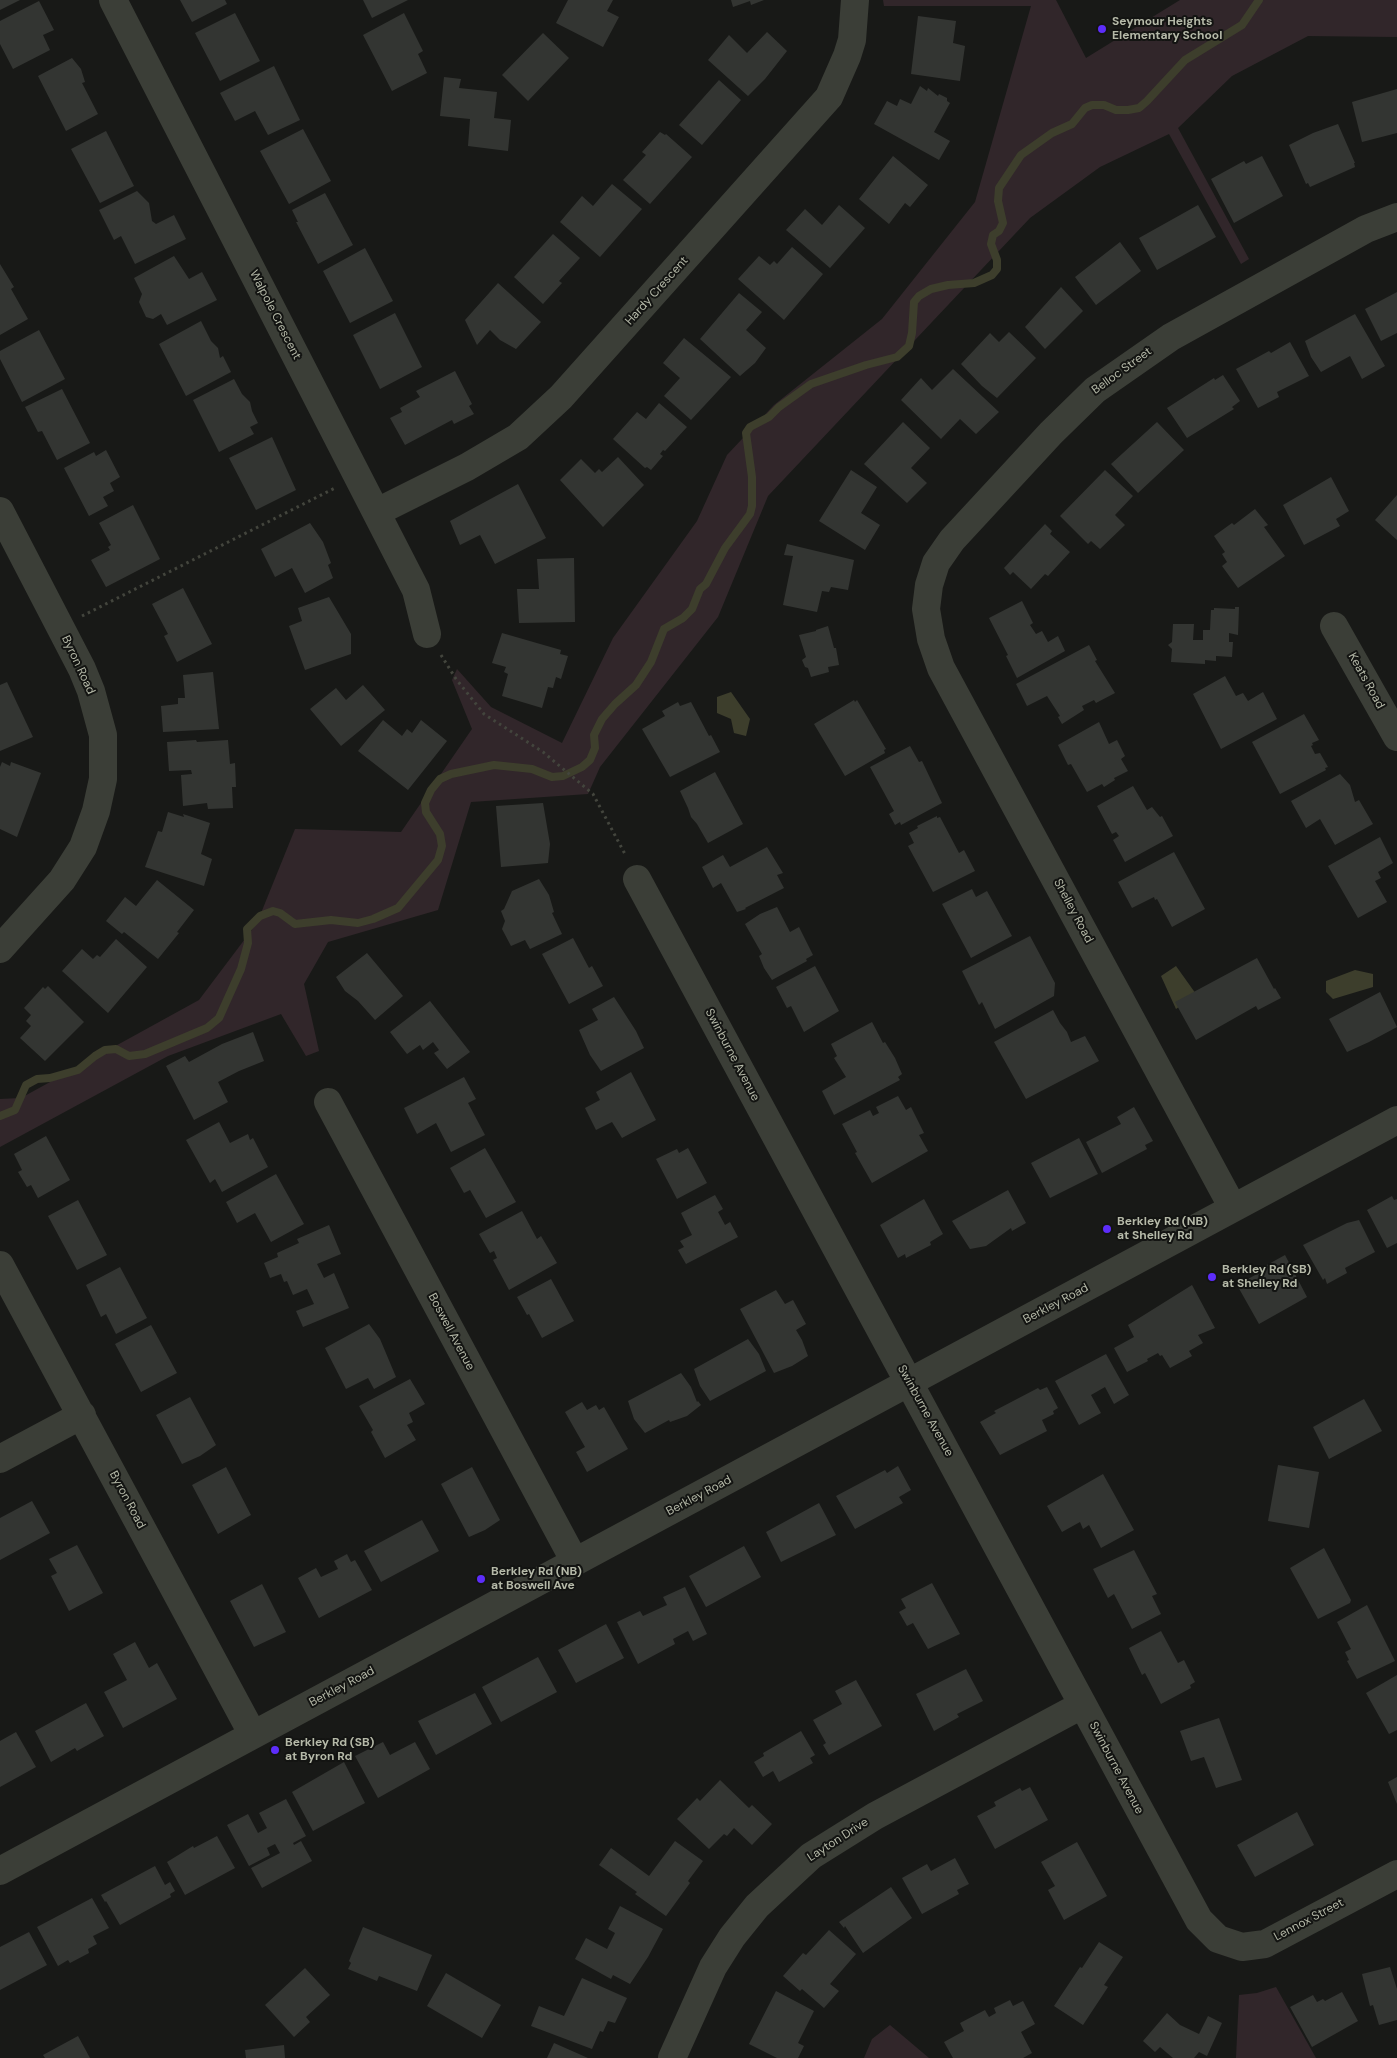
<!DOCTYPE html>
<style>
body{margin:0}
canvas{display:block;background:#181917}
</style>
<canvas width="1397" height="2058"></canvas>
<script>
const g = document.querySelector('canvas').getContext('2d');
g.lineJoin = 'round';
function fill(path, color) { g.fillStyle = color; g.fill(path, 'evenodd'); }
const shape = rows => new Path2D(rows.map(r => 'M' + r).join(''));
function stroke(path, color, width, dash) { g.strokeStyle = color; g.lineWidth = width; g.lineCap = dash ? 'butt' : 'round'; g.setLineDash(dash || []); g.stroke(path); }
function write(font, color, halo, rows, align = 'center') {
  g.font = font + ' "DM Sans",sans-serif'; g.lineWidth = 4; g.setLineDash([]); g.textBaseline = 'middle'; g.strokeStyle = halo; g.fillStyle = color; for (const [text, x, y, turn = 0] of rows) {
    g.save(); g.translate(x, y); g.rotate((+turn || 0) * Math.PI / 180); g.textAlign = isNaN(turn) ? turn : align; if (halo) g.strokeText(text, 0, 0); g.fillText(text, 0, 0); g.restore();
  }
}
fill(shape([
 [883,0,1056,0,1086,58,1180,0,1397,0,1397,37,1308,36,1232,76,1178,128,1249,259,1241,264,1169,134,1100,167,1030,218,768,496,718,617,600,767,588,794,471,802,438,910,328,942,304,984,319,1051,306,1056,281,1014,168,1056,0,1147,0,1099,21,1098,199,1000,257,923,295,829,401,832,472,729,452,680,457,669,491,707,562,743,613,638,697,521,727,455,774,405,882,319,975,202,1031,6,884,6],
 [1276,1987,1316,2058,1236,2058,1239,1995,1257,1993],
 [890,2025,929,2058,864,2058,872,2039]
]), '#31262a');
fill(shape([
 [731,692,750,719,746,736,734,733,731,719,717,713,717,697],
 [1176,966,1196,994,1176,1009,1161,976],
 [1355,970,1373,974,1373,987,1333,999,1326,992,1326,981]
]), '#3d3e2c');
stroke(shape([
 [0,1116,15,1110,26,1085,37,1079,50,1078,78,1070,95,1056,105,1050,116,1049,129,1056,145,1054,207,1028,219,1018,241,969,248,943,247,929,260,916,273,911,280,913,295,924,331,920,358,923,373,919,398,908,438,860,442,846,440,834,426,812,425,803,431,790,440,779,451,774,494,765,532,769,552,777,563,776,582,767,590,760,595,748,594,735,602,719,615,704,636,685,651,662,664,629,683,618,692,609,700,589,706,584,725,548,750,514,752,506,752,477,746,433,750,427,769,417,779,407,811,384,866,365,897,357,909,346,912,333,914,302,919,296,931,289,948,285,974,283,992,275,997,269,997,260,991,244,993,235,999,231,1003,223,998,201,999,188,1021,155,1052,133,1072,124,1085,108,1092,105,1104,105,1116,110,1128,110,1139,108,1147,101,1185,60,1242,25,1259,0]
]), '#3d3e2c', 8);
fill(shape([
 [0,0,20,0,0,10],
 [180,0,225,0,227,4,192,22],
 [363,0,408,0,372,18],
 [568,0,613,0,607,11,619,17,603,47,556,23],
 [731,0,764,0,751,5,750,1,733,7],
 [39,1,54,30,43,35,50,50,13,69,0,44,0,21],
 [235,13,260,61,220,81,195,33],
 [404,13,423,51,418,54,427,73,392,91,363,35],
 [918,16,956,21,953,43,965,46,960,81,911,74],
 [767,32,787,51,765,79,748,96,708,60,729,35,747,53],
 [543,33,569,58,528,101,502,75],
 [72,58,81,69,85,82,82,83,98,114,66,131,38,76],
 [274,66,300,120,268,135,255,111,235,121,220,93],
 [444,77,461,79,459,88,497,92,494,118,511,120,508,151,468,146,470,119,440,116],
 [719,80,741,100,702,145,679,125],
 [920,86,927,91,928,88,938,96,939,94,947,98,947,101,950,103,934,132,950,141,939,160,874,124,887,101,897,106,900,99,911,104],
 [1397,89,1397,133,1362,142,1352,102],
 [1338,124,1355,163,1354,163,1355,167,1310,187,1308,183,1306,184,1289,145,1313,133],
 [303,129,331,181,289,204,260,151],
 [106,131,134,186,100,203,71,149],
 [660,132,665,135,666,134,692,157,650,204,623,180,646,155,642,152],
 [893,156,928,185,910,207,905,203,889,224,859,199],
 [1262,156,1283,196,1234,223,1211,179,1244,161,1246,164],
 [612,184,642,209,600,257,560,222,582,196,593,206],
 [137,191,149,203,152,221,156,224,174,215,186,239,135,264,121,236,114,240,99,210],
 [325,193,353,245,318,264,296,222,298,222,292,210],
 [839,205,865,228,830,268,786,230,805,209,822,225],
 [1198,205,1216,237,1157,270,1139,238],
 [553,234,580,258,559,281,562,283,543,304,514,277],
 [1120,242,1141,271,1096,305,1075,277],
 [792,247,823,274,784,320,738,279,759,256,770,265,774,261,777,264],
 [365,248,393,301,350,323,323,271],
 [174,256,189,279,202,272,217,300,167,325,161,314,153,319,146,317,139,302,142,294,134,278],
 [0,264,14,287,11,289,28,319,0,335],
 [498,283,541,322,516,349,500,340,490,330,477,345,465,320],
 [1061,287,1083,311,1045,349,1025,327],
 [1397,292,1397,333,1381,341,1365,309],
 [739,293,762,312,746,330,766,348,755,363,740,376,700,339],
 [395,313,422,367,380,389,353,335],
 [1355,314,1385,366,1362,379,1350,356,1321,372,1311,357,1305,341],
 [201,321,211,341,218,348,220,358,223,356,231,372,186,396,159,344],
 [39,330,65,379,22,402,0,359,0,351],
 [1009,332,1036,358,997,398,982,386,961,364,990,333,999,342],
 [684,338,731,377,691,420,664,396,680,378,663,363],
 [1290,342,1309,376,1277,392,1279,397,1258,408,1236,369,1269,351,1271,353],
 [953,369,999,412,976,434,960,419,941,439,901,400,921,378,932,390],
 [455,371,472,404,469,406,474,414,454,424,452,420,405,445,390,418,402,412,400,408,420,397,416,391],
 [1223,375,1240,401,1232,407,1234,409,1187,438,1167,408,1214,378,1215,380],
 [234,379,242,394,250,402,252,411,258,423,250,427,254,434,219,452,193,400],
 [62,389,90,443,57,460,42,431,38,432,25,407],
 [659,403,687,427,665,451,663,450,660,454,663,456,651,470,647,467,645,468,613,439,637,412,646,419],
 [903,422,930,448,911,468,927,483,907,503,864,464],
 [1157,422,1184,450,1138,493,1111,464],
 [272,437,296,490,256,510,229,458],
 [106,450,120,477,110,483,114,491,103,497,108,506,89,516,64,468,94,452,96,456],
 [618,457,644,485,603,527,560,480,581,459,595,473,599,469,602,472],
 [851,470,877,487,861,513,880,525,865,550,819,521],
 [1105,470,1133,496,1115,515,1125,525,1100,549,1091,541,1088,544,1060,516],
 [1331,477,1349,511,1336,519,1340,526,1304,545,1283,505],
 [518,484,546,538,495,564,480,535,460,545,450,521],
 [1397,495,1397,540,1375,520],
 [133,505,160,559,106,587,91,560,110,550,108,547,111,545,99,523],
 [1255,509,1268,525,1264,527,1285,556,1238,588,1222,566,1227,562,1222,554,1225,552,1214,536,1232,523,1234,525],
 [310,523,323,542,331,563,328,565,333,578,305,593,292,568,275,577,261,549],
 [1045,524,1052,531,1050,534,1070,552,1048,576,1045,574,1031,589,1013,572,1010,575,1004,568],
 [787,544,854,560,848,590,831,587,829,592,822,591,817,612,783,605,793,556,784,555],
 [574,558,575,622,519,623,517,589,539,589,537,559],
 [183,588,212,644,177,662,164,636,168,634,152,604],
 [329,597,351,634,351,654,305,670,289,626,302,621,298,608],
 [1022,601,1033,623,1030,625,1036,634,1042,631,1048,642,1058,636,1065,651,1017,678,1006,656,1008,655,989,618],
 [1235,607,1239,607,1238,635,1229,633,1229,642,1233,642,1232,657,1216,656,1216,661,1205,660,1205,664,1171,662,1172,649,1168,645,1172,642,1173,624,1194,624,1193,640,1203,640,1203,630,1210,630,1211,610,1214,610,1214,608,1235,609],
 [828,626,834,648,836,648,839,665,828,667,829,672,811,677,808,668,805,667,802,660,806,657,799,635,816,631,816,630],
 [502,633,561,650,560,654,568,656,561,679,556,677,553,688,548,687,542,708,502,696,508,674,504,672,506,667,492,663],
 [1089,645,1097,660,1095,661,1115,693,1096,703,1094,700,1082,706,1084,710,1062,724,1058,717,1060,716,1047,696,1027,706,1016,684],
 [213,672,219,729,163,732,161,706,178,704,178,698,185,698,183,675],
 [1225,676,1236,696,1243,693,1248,701,1263,692,1277,719,1221,749,1193,694],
 [7,682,33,737,0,751,0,685],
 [363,685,385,710,341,746,310,709,336,688,346,700],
 [854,700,855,702,857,700,886,749,884,750,885,753,845,776,814,724],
 [678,702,680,706,691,702,709,736,711,735,720,752,670,777,642,729,665,716,662,711],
 [1304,714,1319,740,1312,743,1313,745,1311,746,1315,754,1320,753,1328,767,1325,768,1326,770,1280,794,1252,742],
 [383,720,402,736,407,729,412,733,421,720,447,741,408,790,358,751],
 [1099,722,1109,744,1117,740,1125,756,1121,759,1128,771,1114,778,1115,780,1104,787,1102,784,1087,792,1071,764,1068,765,1058,745],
 [196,740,197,742,228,740,230,764,235,763,236,787,232,787,233,808,208,809,207,803,183,806,181,775,192,774,191,770,169,771,167,742],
 [910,746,919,762,922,761,942,803,901,825,900,822,895,825,889,814,894,811,870,767],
 [2,762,10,766,11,762,41,773,17,837,0,829,0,767],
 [715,772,743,824,708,843,697,824,691,817,688,808,680,791],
 [1340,774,1350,785,1355,802,1359,800,1373,824,1335,845,1320,819,1306,828,1291,801],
 [1133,786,1147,810,1152,807,1160,817,1162,816,1173,836,1125,862,1113,840,1119,836,1116,832,1112,834,1097,806],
 [543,803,550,844,548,863,501,867,496,806],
 [168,812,184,817,183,814,210,823,201,854,212,859,204,886,145,867,158,831,162,832],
 [937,816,937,818,940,817,959,853,964,850,975,871,933,892,908,846,914,843,909,833,918,828,917,826],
 [1380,837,1393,863,1378,872,1381,878,1375,881,1387,902,1358,918,1328,866],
 [767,847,783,873,777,875,784,888,745,908,746,909,737,912,721,883,713,888,702,867,723,855,730,867],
 [1174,852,1205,909,1172,927,1157,899,1155,900,1154,897,1132,908,1118,882],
 [539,879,549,895,554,912,552,913,562,934,530,949,525,940,511,946,502,929,505,921,501,911,504,909,512,891],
 [157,880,194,910,177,932,179,933,158,959,124,932,122,934,106,921,125,897,136,906],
 [972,889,976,897,987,891,1012,936,971,958,942,904],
 [777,907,790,932,799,927,813,955,806,959,807,961,772,980,764,968,759,956,762,954,745,924,760,914],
 [1030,936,1055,983,1054,996,995,1029,982,1002,979,1005,962,971],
 [573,938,589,968,592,966,603,986,569,1004,542,954],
 [116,939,147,967,108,1013,62,971,82,949,93,959,97,955,100,957],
 [367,953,403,996,375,1020,358,1001,345,991,336,977],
 [1257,958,1274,989,1275,988,1281,998,1258,1010,1256,1006,1196,1040,1175,1002],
 [815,966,839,1011,804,1032,791,1006,787,1008,776,987],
 [48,986,84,1022,45,1061,20,1038,31,1026,26,1021,31,1015,24,1008,43,987,45,989],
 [1380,992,1397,1027,1369,1042,1347,1052,1329,1019],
 [614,997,636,1031,644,1048,601,1071,590,1055,579,1030,598,1020,592,1009],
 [430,1001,470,1052,447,1069,434,1053,439,1050,433,1042,423,1050,420,1045,407,1054,390,1032],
 [1053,1010,1060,1023,1067,1032,1071,1042,1085,1036,1099,1061,1026,1099,994,1042],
 [872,1022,883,1043,885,1042,895,1058,902,1074,898,1077,900,1080,834,1115,822,1091,846,1077,834,1058,837,1056,831,1044],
 [253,1032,264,1061,239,1071,218,1082,228,1102,194,1120,166,1066,185,1056,189,1062,222,1044],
 [631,1072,656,1120,622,1138,612,1122,596,1130,585,1108,600,1100,596,1092],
 [464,1077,476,1099,468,1103,485,1135,451,1152,436,1123,417,1134,404,1108],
 [898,1096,906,1110,911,1107,924,1133,919,1135,928,1151,872,1183,855,1153,857,1152,842,1124,870,1110,873,1116,879,1113,876,1107],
 [1134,1107,1153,1141,1145,1145,1147,1149,1102,1173,1086,1142,1121,1124,1117,1117],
 [219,1122,230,1143,248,1134,250,1140,253,1138,268,1167,222,1192,215,1179,210,1183,186,1140],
 [46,1136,70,1180,38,1198,31,1185,27,1187,18,1172,22,1170,14,1154],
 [1079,1138,1098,1174,1050,1198,1031,1163],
 [485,1148,516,1202,486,1218,470,1190,464,1193,450,1168],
 [688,1148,707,1183,677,1199,656,1159,677,1149,679,1153],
 [276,1174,304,1224,271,1242,255,1213,237,1223,226,1202],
 [1008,1190,1026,1223,1012,1231,1011,1228,986,1246,970,1249,952,1221],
 [715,1195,723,1209,718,1212,725,1225,730,1222,738,1237,686,1264,678,1250,684,1247,680,1241,692,1235,681,1213],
 [1392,1196,1394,1200,1397,1199,1397,1243,1387,1248,1367,1210],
 [924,1199,943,1234,930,1242,931,1245,906,1258,905,1254,898,1258,880,1225],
 [78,1200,107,1255,77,1270,48,1216],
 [522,1211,537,1239,541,1236,557,1263,509,1290,493,1260,497,1258,494,1251,490,1253,479,1234],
 [1359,1220,1375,1252,1345,1268,1347,1273,1327,1284,1325,1278,1323,1280,1303,1245,1347,1223],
 [329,1225,341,1254,317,1264,324,1278,334,1273,349,1308,303,1327,296,1311,314,1304,307,1289,293,1295,287,1281,284,1282,281,1274,270,1278,264,1263,278,1257,277,1253,299,1243,297,1239],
 [1285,1255,1307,1297,1259,1324,1237,1285,1257,1274,1256,1271],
 [120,1267,147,1318,116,1334,106,1314,101,1317,86,1285],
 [551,1279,574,1321,542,1338,529,1314,527,1315,517,1297],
 [1192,1285,1215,1328,1198,1335,1203,1343,1189,1351,1192,1356,1170,1368,1162,1355,1160,1356,1158,1353,1147,1359,1148,1361,1127,1372,1114,1348,1134,1337,1128,1325],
 [776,1290,785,1304,793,1300,806,1324,796,1330,802,1340,808,1356,792,1366,774,1373,740,1309],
 [369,1324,380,1339,396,1377,374,1389,368,1378,346,1389,325,1348],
 [151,1325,177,1373,141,1392,115,1344],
 [748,1339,759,1354,766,1371,710,1401,700,1386,694,1369],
 [1106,1354,1129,1395,1114,1404,1105,1387,1091,1395,1101,1413,1079,1425,1055,1381],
 [681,1373,691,1387,697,1402,698,1401,701,1405,687,1416,670,1422,669,1420,645,1433,634,1419,628,1401],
 [410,1379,425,1404,409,1413,413,1422,407,1425,416,1440,385,1458,371,1432,373,1430,359,1406],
 [1047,1387,1058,1408,1053,1411,1054,1414,1042,1420,1047,1431,1000,1455,980,1422,996,1413,994,1411,1038,1388,1040,1390],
 [190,1397,216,1445,200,1456,182,1464,156,1415],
 [1364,1399,1382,1431,1329,1459,1313,1427],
 [582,1402,587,1410,596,1405,599,1410,604,1407,628,1449,587,1472,576,1452,585,1447,565,1412],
 [1278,1465,1319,1472,1309,1528,1268,1521],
 [898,1466,911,1490,899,1497,903,1503,855,1529,836,1496,885,1470,887,1473],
 [226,1467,251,1515,218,1534,192,1485],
 [472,1467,500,1520,485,1530,469,1537,441,1484],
 [1103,1474,1134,1530,1101,1548,1089,1525,1083,1529,1080,1522,1062,1532,1047,1506],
 [32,1501,50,1533,0,1560,0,1518],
 [819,1503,836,1535,781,1562,766,1532],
 [422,1520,439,1551,381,1582,364,1551],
 [77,1545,103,1593,69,1611,51,1576,57,1573,49,1559],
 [744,1546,761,1577,706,1607,689,1576],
 [1324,1548,1351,1600,1350,1603,1318,1619,1290,1568],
 [1134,1550,1157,1594,1152,1596,1161,1614,1132,1629,1114,1594,1108,1598,1093,1569],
 [347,1554,351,1562,355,1560,372,1590,319,1618,298,1578,316,1568,321,1577,338,1569,334,1561],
 [932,1583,960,1634,928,1649,913,1623,907,1626,899,1612,906,1608,901,1599],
 [262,1584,286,1632,254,1647,230,1601],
 [685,1587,707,1634,693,1641,688,1631,673,1639,675,1644,638,1664,617,1622,640,1611,643,1616,667,1605,663,1597],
 [1367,1605,1395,1661,1357,1679,1347,1661,1349,1660,1345,1652,1351,1649,1337,1622],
 [606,1624,624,1658,576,1683,558,1650],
 [1161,1631,1178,1663,1184,1660,1195,1682,1190,1685,1191,1688,1161,1704,1145,1673,1142,1675,1129,1648],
 [135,1642,149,1668,157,1663,177,1699,123,1728,104,1692,127,1680,113,1654],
 [538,1657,557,1692,501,1722,482,1687],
 [966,1669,983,1701,957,1714,959,1717,934,1731,916,1694],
 [1397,1675,1397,1730,1389,1734,1366,1693],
 [856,1680,882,1726,829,1755,823,1745,826,1743,813,1720,842,1704,835,1691],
 [475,1693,492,1724,436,1755,418,1721],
 [86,1703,104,1736,77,1751,75,1748,51,1762,35,1731],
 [1219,1718,1242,1780,1216,1788,1204,1757,1191,1761,1180,1731],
 [801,1731,815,1755,810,1758,813,1763,779,1782,773,1771,763,1777,754,1762,764,1756,763,1753],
 [16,1732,36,1767,0,1787,0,1741],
 [383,1742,390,1755,415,1742,430,1769,378,1798,355,1756],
 [344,1762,365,1803,313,1831,292,1792],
 [1397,1777,1397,1804,1388,1782],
 [720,1780,749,1808,752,1805,772,1824,752,1845,734,1828,727,1836,724,1834,709,1849,677,1819,697,1798,700,1801],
 [1030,1787,1048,1820,995,1849,977,1816,996,1806,994,1802,1020,1788,1022,1791],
 [286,1799,306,1836,293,1843,294,1845,301,1841,312,1861,262,1888,251,1868,280,1853,275,1844,267,1848,270,1855,249,1866,227,1825,248,1814,258,1833,267,1828,259,1813],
 [1297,1812,1314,1845,1255,1877,1237,1845],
 [217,1836,235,1868,185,1895,167,1862,193,1846,194,1848],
 [675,1841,703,1861,688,1881,690,1883,666,1916,635,1894,637,1892,599,1865,611,1848,649,1876],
 [1077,1842,1107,1896,1064,1920,1048,1890,1055,1886,1041,1862],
 [955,1858,969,1884,957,1890,959,1894,922,1914,902,1878,927,1864,931,1871],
 [155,1866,165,1885,170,1882,175,1891,170,1894,171,1897,120,1925,106,1901,105,1902,101,1895],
 [891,1887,912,1918,863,1953,845,1926,844,1928,839,1922],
 [92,1898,109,1928,93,1936,97,1944,88,1949,89,1953,70,1963,68,1960,58,1966,37,1927],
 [620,1906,663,1929,648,1957,630,1984,613,1975,611,1979,575,1959,586,1938,607,1949,615,1933,608,1929],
 [363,1927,432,1955,417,1991,379,1976,377,1981,348,1969,351,1963,349,1961],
 [829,1930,856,1954,830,1984,839,1991,824,2008,802,1989,800,1991,783,1976,803,1953,806,1955],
 [29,1932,47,1965,0,1990,0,1947],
 [1099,1942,1123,1957,1104,1985,1108,1987,1083,2025,1054,2006,1080,1967,1082,1968],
 [1390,1967,1397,1989,1397,2020,1379,2025,1373,2005,1370,2006,1362,1974],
 [305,1968,330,1995,306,2017,310,2022,294,2037,265,2005],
 [446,1973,501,2005,482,2038,427,2006],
 [582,1978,627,1998,615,2023,608,2021,603,2032,600,2031,592,2049,531,2026,539,2006,564,2016],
 [776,1991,814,2011,798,2043,804,2046,798,2058,777,2058,749,2044],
 [1342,1992,1358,2021,1312,2047,1290,2007,1313,1995,1317,2002,1323,1999,1325,2001],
 [1010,2000,1013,2006,1023,2001,1035,2024,1021,2032,1032,2053,1023,2058,953,2058,944,2042,964,2031,960,2023,985,2010,989,2017,996,2013,994,2008],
 [1167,2013,1180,2025,1199,2034,1208,2016,1222,2023,1207,2056,1199,2052,1194,2058,1173,2058,1160,2047,1155,2052,1143,2041],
 [78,2036,90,2058,45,2058,43,2055],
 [554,2043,588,2058,547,2058],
 [284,2045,285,2058,246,2058,245,2050]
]), '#333532');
stroke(shape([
 [82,616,335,488],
 [441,655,456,679,484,714,543,752,593,794,626,856]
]), '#43453d', 3, [2.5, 4]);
stroke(shape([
 [113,0,416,590,427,634],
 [0,511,82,669,91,691,103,735,103,779,96,811,83,847,62,880,0,949],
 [377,512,467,467,518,437,561,397,829,97,847,56,852,40,855,0],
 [1334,626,1397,737],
 [637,879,1199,1920,1218,1939,1242,1947,1265,1944,1397,1874],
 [328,1102,575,1562],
 [1233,1208,941,668,931,639,926,609,929,585,936,563,952,540,1051,433,1095,390,1171,337,1366,229,1397,217],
 [0,1265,253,1735],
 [0,1459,82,1415],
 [0,1871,1397,1120],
 [672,2058,713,1967,732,1937,757,1906,811,1856,875,1816,1082,1705]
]), '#3b3e37', 28);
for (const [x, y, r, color] of [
 [1102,29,5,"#5d2dfa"],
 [1107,1229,5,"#5d2dfa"],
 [1212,1277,5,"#5d2dfa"],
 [481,1579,5,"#5d2dfa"],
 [275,1750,5,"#5d2dfa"]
]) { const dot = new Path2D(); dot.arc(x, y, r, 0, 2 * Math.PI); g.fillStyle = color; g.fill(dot); stroke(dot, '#131412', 2); }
write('bold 12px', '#b5b9a8', '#131412', [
 ["Seymour Heights",1112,22],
 ["Elementary School",1112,36],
 ["Berkley Rd (NB)",1117,1222],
 ["at Shelley Rd",1117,1236],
 ["Berkley Rd (SB)",1222,1270],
 ["at Shelley Rd",1222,1284],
 ["Berkley Rd (NB)",491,1572],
 ["at Boswell Ave",491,1586],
 ["Berkley Rd (SB)",285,1743],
 ["at Byron Rd",285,1757]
], 'left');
write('12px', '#b5b9a8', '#131412', [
 ["Hardy Crescent",657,291,-48],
 ["Walpole Crescent",275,315,63],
 ["Belloc Street",1122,371,-36],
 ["Byron Road",78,665,65],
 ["Keats Road",1366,681,61],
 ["Shelley Road",1073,911,62],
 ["Swinburne Avenue",732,1055,62],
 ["Berkley Road",1056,1304,-28],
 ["Boswell Avenue",451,1332,62],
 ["Swinburne Avenue",925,1411,61],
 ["Berkley Road",699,1496,-28],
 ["Byron Road",127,1500,62],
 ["Berkley Road",342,1687,-28],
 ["Swinburne Avenue",1116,1768,62],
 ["Layton Drive",838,1840,-33],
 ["Lennox Street",1309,1920,-28]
]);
</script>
